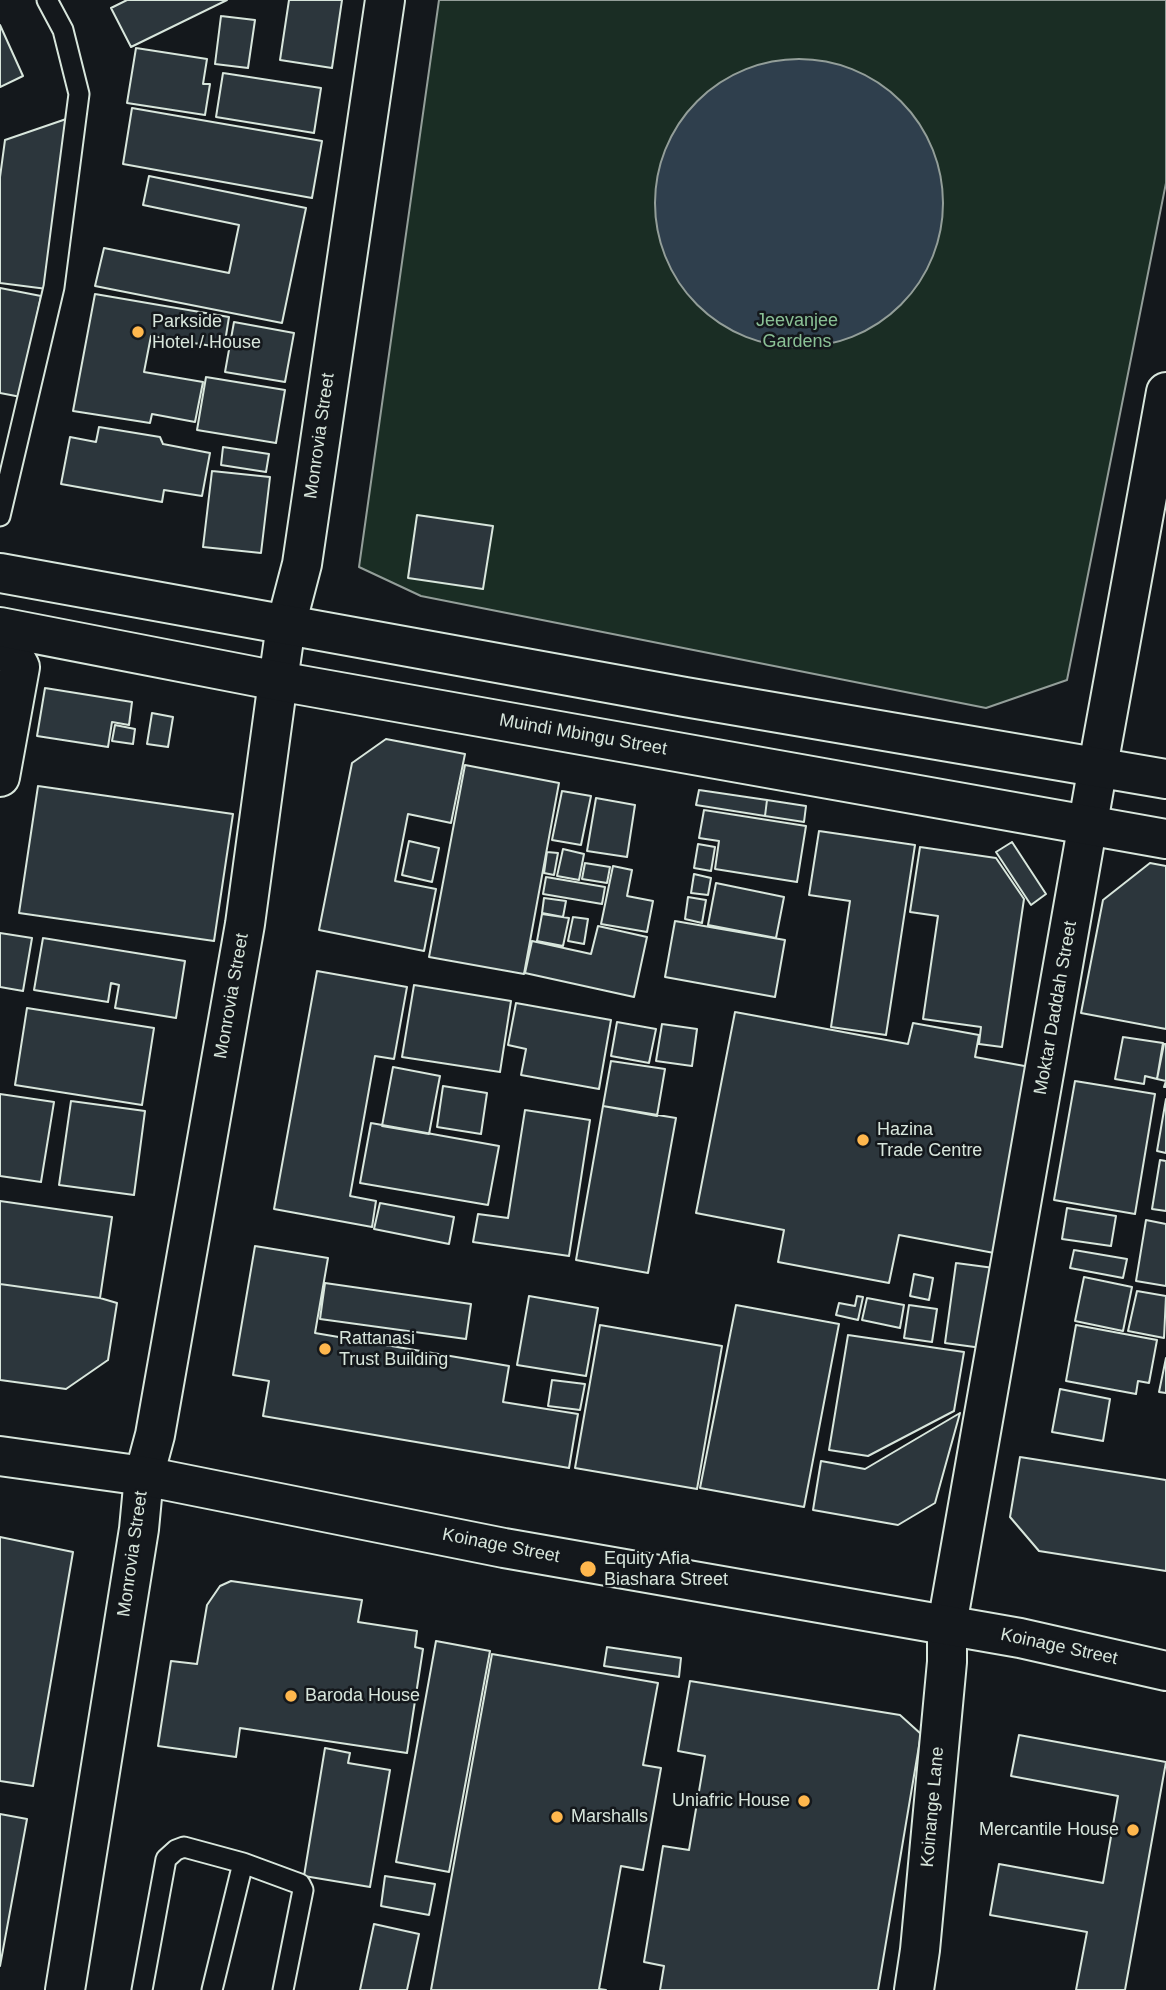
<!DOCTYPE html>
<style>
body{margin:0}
canvas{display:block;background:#14181c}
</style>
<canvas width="1166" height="1990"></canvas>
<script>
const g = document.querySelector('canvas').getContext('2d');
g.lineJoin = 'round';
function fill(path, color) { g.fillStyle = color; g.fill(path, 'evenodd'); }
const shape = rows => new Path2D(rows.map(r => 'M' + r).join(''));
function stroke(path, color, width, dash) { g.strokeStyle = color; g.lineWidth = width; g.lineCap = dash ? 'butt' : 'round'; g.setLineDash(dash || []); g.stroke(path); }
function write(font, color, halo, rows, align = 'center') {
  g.font = font + ' Arial,sans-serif'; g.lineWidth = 5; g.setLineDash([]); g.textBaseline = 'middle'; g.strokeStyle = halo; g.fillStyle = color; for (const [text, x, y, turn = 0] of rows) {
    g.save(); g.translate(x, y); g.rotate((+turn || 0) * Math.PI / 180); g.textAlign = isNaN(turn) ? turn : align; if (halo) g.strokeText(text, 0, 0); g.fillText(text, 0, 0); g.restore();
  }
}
const green = shape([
 [439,0,1166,0,1166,183,1067,680,986,708,421,596,359,567,439,0]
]);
fill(green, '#1a2d24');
stroke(green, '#939e99', 2);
const water = shape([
 '655 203a144 144 0 1 1 288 0a144 144 0 1 1-288 0Z'
]);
fill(water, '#2f3f4d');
stroke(water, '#939e99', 2);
const building = shape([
 [127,0,227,0,131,47,111,8,127,0],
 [289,0,342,0,332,68,280,60,289,0],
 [221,16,255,20,248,68,215,64,221,16],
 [0,25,23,76,0,87,0,25],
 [136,48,207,59,203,84,210,84,205,115,127,103,136,48],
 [223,73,321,88,314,133,216,117,223,73],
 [132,108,322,141,312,198,123,164,132,108],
 [72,117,47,289,0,283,0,177,5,140,72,117],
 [149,176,306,208,282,323,95,286,104,248,229,273,239,225,143,205,149,176],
 [0,288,41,296,21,397,0,393,0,288],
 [95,294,229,317,224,348,151,336,144,372,203,382,195,422,152,414,150,423,73,411,95,294],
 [234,322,294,333,285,382,225,372,234,322],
 [206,377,285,390,276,443,197,430,206,377],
 [99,427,160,437,163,444,210,453,202,496,164,490,162,502,61,484,70,437,96,442,99,427],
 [223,447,269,454,266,472,221,465,223,447],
 [212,471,270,477,261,553,203,547,212,471],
 [417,515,493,526,483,589,408,578,417,515],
 [45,688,132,702,129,725,112,722,108,747,37,736,45,688],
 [152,713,173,717,168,747,147,744,152,713],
 [115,725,135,729,133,744,112,741,115,725],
 [386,739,465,754,451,823,408,814,395,881,436,889,424,951,319,930,352,763,386,739],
 [465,765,559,783,524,974,429,957,465,765],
 [38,786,233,814,214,941,19,913,38,786],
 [699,790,767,800,765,816,696,805,699,790],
 [562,791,591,796,581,845,552,840,562,791],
 [596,798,635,805,627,857,587,851,596,798],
 [767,800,806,806,804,822,765,816,767,800],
 [704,810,806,826,797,882,715,869,719,841,699,838,704,810],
 [819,831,915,845,886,1035,831,1027,850,901,809,895,819,831],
 [409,841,439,848,432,882,402,875,409,841],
 [1012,842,1046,894,1031,905,996,852,1012,842],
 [698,844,715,847,711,871,694,868,698,844],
 [920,847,996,858,1024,899,1002,1047,979,1044,981,1027,923,1019,938,916,910,912,920,847],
 [563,849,584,854,579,880,557,876,563,849],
 [547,852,558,853,554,875,544,873,547,852],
 [585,863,610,867,607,883,582,879,585,863],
 [1150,863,1166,866,1166,1029,1081,1013,1103,900,1150,863],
 [613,866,632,870,627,896,653,901,647,932,601,924,613,866],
 [694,874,711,878,708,895,691,893,694,874],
 [546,877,605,887,602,904,543,894,546,877],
 [716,883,784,897,776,938,708,925,716,883],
 [688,897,706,900,702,923,685,919,688,897],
 [544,898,566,901,563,917,542,913,544,898],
 [542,914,569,918,563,946,537,941,542,914],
 [573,917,588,919,584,944,568,941,573,917],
 [675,921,785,940,775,997,665,977,675,921],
 [598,926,647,937,634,997,525,973,532,941,591,954,598,926],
 [0,933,32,938,23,991,0,987,0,933],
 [43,938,185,961,176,1018,115,1008,119,985,111,983,108,1002,34,990,43,938],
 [317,971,407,987,394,1059,375,1056,350,1196,376,1201,372,1227,274,1209,317,971],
 [414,985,511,1001,500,1072,402,1057,414,985],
 [516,1003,611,1020,599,1089,521,1075,526,1049,508,1045,516,1003],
 [27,1008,154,1028,142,1105,15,1085,27,1008],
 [735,1012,908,1044,913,1023,979,1035,975,1057,1030,1067,994,1253,899,1235,889,1283,778,1262,784,1230,696,1213,735,1012],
 [617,1022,656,1029,649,1063,611,1056,617,1022],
 [662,1024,697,1029,692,1066,656,1061,662,1024],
 [1123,1037,1163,1043,1157,1079,1145,1076,1144,1084,1115,1079,1123,1037],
 [1164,1044,1166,1044,1166,1087,1164,1087,1166,1081,1157,1079,1164,1044],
 [611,1061,665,1069,657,1116,603,1106,611,1061],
 [393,1067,440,1076,429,1134,382,1126,393,1067],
 [1075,1081,1155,1094,1135,1214,1054,1200,1075,1081],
 [443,1086,487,1093,481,1134,437,1127,443,1086],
 [0,1094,54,1102,41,1182,0,1176,0,1094],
 [1166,1099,1166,1153,1157,1151,1166,1099],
 [71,1101,145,1111,134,1195,59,1185,71,1101],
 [603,1106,676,1118,648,1273,576,1260,603,1106],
 [525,1110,590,1120,569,1256,473,1242,478,1214,508,1218,525,1110],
 [371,1123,499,1146,488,1205,360,1183,371,1123],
 [1160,1160,1166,1161,1166,1211,1152,1209,1160,1160],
 [0,1201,112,1217,100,1298,0,1284,0,1201],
 [380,1203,454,1217,449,1244,374,1229,380,1203],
 [1067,1208,1116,1216,1111,1246,1062,1239,1067,1208],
 [1146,1220,1166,1224,1166,1286,1136,1281,1146,1220],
 [255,1246,328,1258,315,1333,509,1366,503,1402,578,1414,569,1468,263,1416,269,1381,233,1375,255,1246],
 [1074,1250,1127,1259,1123,1278,1070,1268,1074,1250],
 [956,1263,994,1268,982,1348,945,1343,956,1263],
 [914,1274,933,1278,929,1300,910,1296,914,1274],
 [1084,1277,1132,1287,1123,1331,1075,1321,1084,1277],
 [325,1283,471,1304,466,1339,320,1319,325,1283],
 [0,1284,100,1298,117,1303,108,1360,66,1389,0,1380,0,1284],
 [1137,1291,1166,1296,1164,1338,1128,1331,1137,1291],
 [529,1296,598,1308,586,1376,517,1365,529,1296],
 [857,1296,863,1297,858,1320,836,1315,839,1303,855,1306,857,1296],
 [867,1298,904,1305,900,1328,862,1320,867,1298],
 [736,1305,839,1324,804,1507,700,1488,736,1305],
 [909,1305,937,1309,932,1342,904,1338,909,1305],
 [600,1325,722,1346,697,1489,575,1468,600,1325],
 [1076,1325,1157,1340,1149,1383,1138,1381,1136,1394,1066,1381,1076,1325],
 [848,1335,964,1352,954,1411,868,1456,829,1450,848,1335],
 [1166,1358,1166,1393,1159,1392,1166,1358],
 [552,1380,585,1384,580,1410,548,1406,552,1380],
 [1060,1389,1110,1399,1103,1441,1052,1432,1060,1389],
 [960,1413,935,1503,898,1525,813,1510,821,1461,865,1469,960,1413],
 [1020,1457,1166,1480,1166,1571,1039,1551,1010,1517,1020,1457],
 [0,1537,73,1552,33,1786,0,1781,0,1537],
 [231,1581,362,1600,358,1622,417,1631,415,1647,423,1649,407,1753,240,1728,236,1757,158,1746,171,1661,197,1664,207,1605,220,1586,231,1581],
 [436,1641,490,1651,449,1872,396,1862,436,1641],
 [607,1647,681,1658,679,1677,604,1666,607,1647],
 [492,1654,658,1683,643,1765,661,1768,643,1870,621,1866,599,1989,606,1990,431,1990,492,1654],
 [690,1681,900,1715,921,1734,878,1990,660,1990,664,1966,644,1962,663,1846,689,1850,705,1756,678,1751,690,1681],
 [1019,1735,1166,1762,1125,1990,1076,1990,1087,1932,990,1915,999,1864,1103,1883,1118,1796,1011,1776,1019,1735],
 [325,1748,350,1753,348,1763,390,1770,370,1887,304,1876,325,1748],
 [0,1814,27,1819,0,1966,0,1814],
 [385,1876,435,1884,429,1915,381,1906,385,1876],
 [374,1924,419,1934,407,1990,360,1990,374,1924]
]);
fill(building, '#2c363c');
stroke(building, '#d8e6dc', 2);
const lane = shape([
 [0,516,54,287,79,94,63,30,47,0],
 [243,1863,300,1884,303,1890,283,1990],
 [142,1990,166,1859,176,1850,184,1847,243,1863,212,1990]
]);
const street = shape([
 [0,629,20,667,0,777],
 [65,1990,139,1529,144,1476,155,1435,245,924,278,681,286,625,302,564,385,0],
 [914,1990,920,1950,947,1662,947,1625,1098,766,1166,392]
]);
const secondary = shape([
 [0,573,685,697,1166,779],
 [0,627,278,681,1166,839],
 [0,1456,144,1476,504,1548,1020,1638,1166,1671]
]);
stroke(lane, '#d8e6dc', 23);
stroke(street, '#d8e6dc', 42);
stroke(secondary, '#d8e6dc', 42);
stroke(lane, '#14181c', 19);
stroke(street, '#14181c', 38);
stroke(secondary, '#14181c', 38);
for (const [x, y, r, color] of [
 [138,332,7,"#ffb74d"],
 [863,1140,7,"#ffb74d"],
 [325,1349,7,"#ffb74d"],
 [588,1569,9,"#ffb74d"],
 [291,1696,7,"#ffb74d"],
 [804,1801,7,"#ffb74d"],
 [557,1817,7,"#ffb74d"],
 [1133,1830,7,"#ffb74d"]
]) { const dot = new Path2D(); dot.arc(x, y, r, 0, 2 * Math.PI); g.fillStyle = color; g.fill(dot); stroke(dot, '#14181c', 2.5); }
write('18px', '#8ac095', '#14181c', [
 ["Jeevanjee",797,321],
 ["Gardens",797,342]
]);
write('18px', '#d8e6dc', '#14181c', [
 ["Parkside",152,322],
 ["Hotel / House",152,343],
 ["Hazina",877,1130],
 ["Trade Centre",877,1151],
 ["Rattanasi",339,1339],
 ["Trust Building",339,1360],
 ["Equity Afia",604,1559],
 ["Biashara Street",604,1580],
 ["Baroda House",305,1696],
 ["Uniafric House",790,1801,"right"],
 ["Marshalls",571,1817],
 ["Mercantile House",1119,1830,"right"]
], 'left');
write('18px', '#d8e6dc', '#14181c', [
 ["Monrovia Street",320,436,-82],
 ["Muindi Mbingu Street",583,735,10],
 ["Monrovia Street",232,996,-80],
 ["Moktar Daddah Street",1056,1008,-80],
 ["Koinage Street",501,1546,11],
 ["Monrovia Street",133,1554,-82],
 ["Koinage Street",1059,1647,12],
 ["Koinange Lane",933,1807,-85]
]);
</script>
